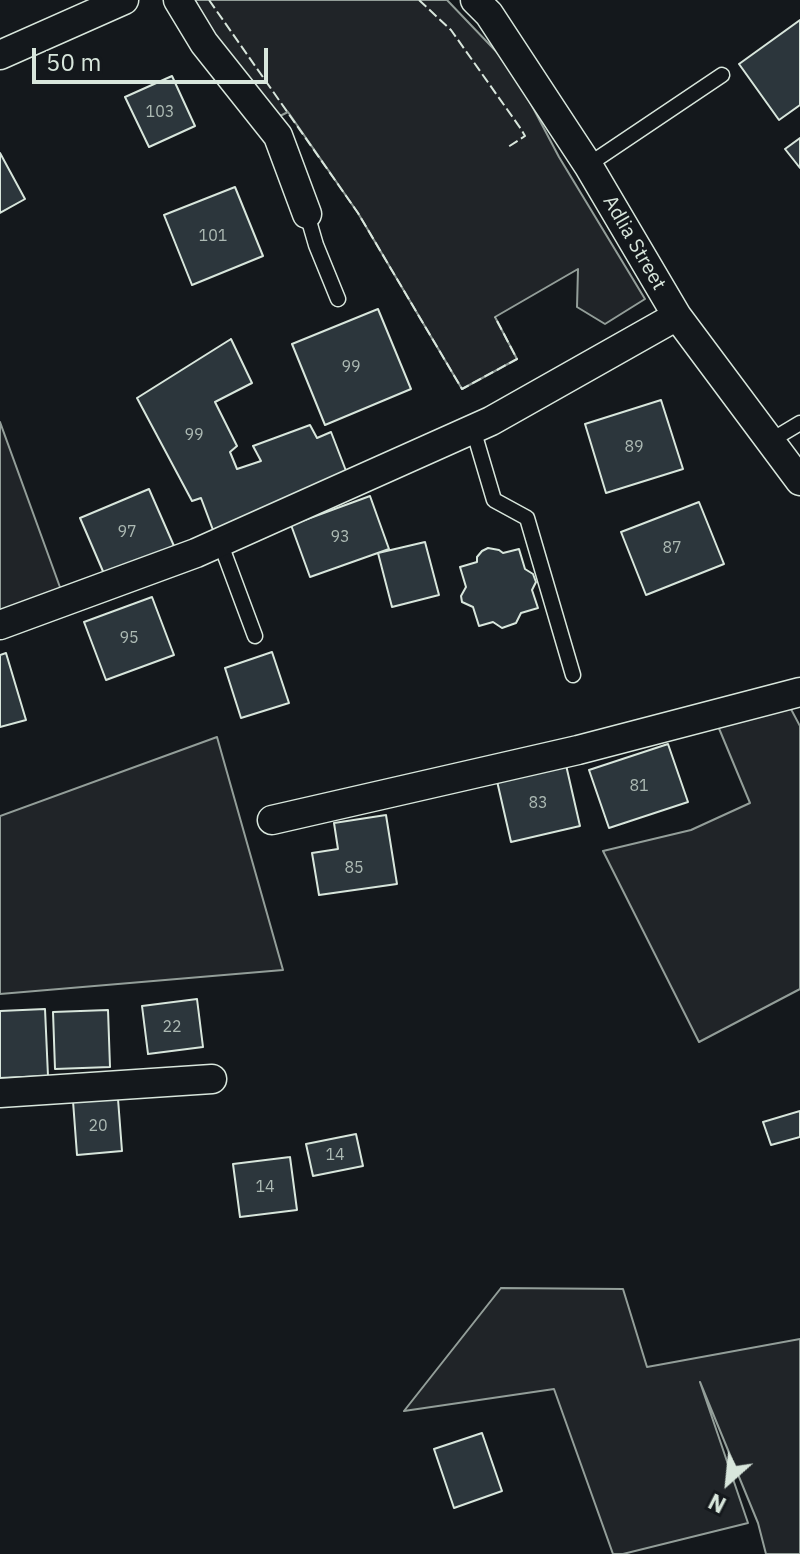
<!DOCTYPE html>
<style>
body{margin:0}
#map{position:relative;width:800px;height:1554px;overflow:hidden;background:#14181c;font-family:"IBM Plex Sans",sans-serif}
canvas{display:block}
.north{position:absolute;left:688px;top:1442px;width:80px;height:80px;-webkit-text-stroke:6px #14181c;paint-order:stroke;rotate:207deg;font-size:22px;font-weight:700;line-height:32px;text-align:center;color:#d8e6dc}
.north::after{content:'';display:block;margin:auto;width:28px;height:36px;background:#d8e6dc;clip-path:polygon(50% 0,100% 100%,50% 72%,0 100%)}
.scale{position:absolute;left:32px;top:48px;width:236px;height:36px;box-sizing:border-box;border:4px solid #d8e6dc;border-top:0;padding-left:10px;font-size:24px;line-height:28px;white-space:nowrap;color:#d8e6dc;-webkit-text-stroke:6px #14181c;paint-order:stroke}
</style>
<div id="map">
<canvas width="800" height="1554"></canvas>
<div class="north">N</div>
<div class="scale">50 m</div>
</div>
<script>
const g = document.querySelector('canvas').getContext('2d');
g.lineJoin = 'round';
function fill(path, color) { g.fillStyle = color; g.fill(path, 'evenodd'); }
const shape = rows => new Path2D(rows.map(r => 'M' + r).join(''));
function stroke(path, color, width, dash) { g.strokeStyle = color; g.lineWidth = width; g.lineCap = dash ? 'butt' : 'round'; g.setLineDash(dash || []); g.stroke(path); }
function write(font, color, halo, rows, align = 'center') {
  g.font = font + ' "IBM Plex Sans",sans-serif'; g.lineWidth = 6; g.setLineDash([]); g.textBaseline = 'middle'; g.strokeStyle = halo; g.fillStyle = color; for (const [text, x, y, turn = 0] of rows) {
    g.save(); g.translate(x, y); g.rotate((+turn || 0) * Math.PI / 180); g.textAlign = isNaN(turn) ? turn : align; if (halo) g.strokeText(text, 0, 0); g.fillText(text, 0, 0); g.restore();
  }
}
const green = shape([
 [195,0,447,0,512,68,559,157,645,299,605,324,577,307,578,269,495,317,517,359,462,389,358,213,288,112,272,120,214,38,195,0],
 [0,422,65,601,0,625,0,422],
 [784,696,800,726,800,989,699,1042,603,851,691,830,750,803,713,714,784,696],
 [217,737,283,970,0,994,0,816,217,737],
 [501,1288,623,1289,647,1367,800,1339,800,1554,766,1554,758,1523,700,1382,748,1523,623,1554,613,1554,554,1389,404,1411,501,1288]
]);
fill(green, '#202428');
stroke(green, '#939e99', 2);
const building = shape([
 [800,20,800,105,779,120,739,64,800,20],
 [172,76,195,126,149,147,125,97,172,76],
 [800,138,800,168,785,149,800,138],
 [0,153,25,199,0,213,0,153],
 [235,187,263,256,192,285,164,215,235,187],
 [378,309,411,389,325,425,292,344,378,309],
 [231,339,252,383,215,402,237,446,230,452,237,469,261,461,253,446,310,425,317,438,331,432,348,476,213,530,201,498,192,501,137,398,231,339],
 [661,400,683,469,606,493,585,424,661,400],
 [149,489,174,546,105,576,80,518,149,489],
 [370,496,389,549,310,577,291,525,370,496],
 [699,502,724,564,646,595,621,532,699,502],
 [425,542,439,595,392,607,378,553,425,542],
 [488,548,499,550,503,553,519,549,525,569,533,574,536,582,532,590,538,608,521,613,516,623,502,628,493,622,479,626,473,607,462,602,461,596,466,587,460,567,477,562,477,557,482,551,488,548],
 [152,597,174,655,106,680,84,622,152,597],
 [272,652,289,703,241,718,225,668,272,652],
 [6,653,26,720,0,727,0,655,6,653],
 [668,744,688,802,609,828,589,770,668,744],
 [566,765,580,826,511,842,497,781,566,765],
 [386,815,397,884,319,895,312,853,338,849,334,823,386,815],
 [197,999,203,1047,148,1054,142,1006,197,999],
 [45,1009,48,1076,0,1078,0,1011,45,1009],
 [108,1010,110,1067,55,1069,53,1012,108,1010],
 [118,1099,122,1151,77,1155,73,1101,118,1099],
 [800,1111,800,1137,771,1145,763,1122,800,1111],
 [356,1134,363,1166,313,1176,306,1144,356,1134],
 [290,1157,297,1210,240,1217,233,1164,290,1157],
 [482,1433,502,1491,454,1508,434,1449,482,1433]
]);
fill(building, '#2c363c');
stroke(building, '#d8e6dc', 2);
const lane = shape([
 [588,165,722,75],
 [307,214,316,245,338,299],
 [473,429,494,500,527,518,573,675],
 [770,441,800,423],
 [220,542,255,636]
]);
const street = shape([
 [178,0,204,43,278,136,307,214],
 [475,0,489,14,588,165,677,316,800,481],
 [0,55,124,0],
 [0,625,196,553,491,421,677,316],
 [272,820,578,750,800,692],
 [0,1093,212,1079]
]);
stroke(lane, '#d8e6dc', 17);
stroke(street, '#d8e6dc', 31);
stroke(lane, '#14181c', 14);
stroke(street, '#14181c', 28);
stroke(shape([
 [209,0,358,213,462,389,517,359,495,317],
 [419,0,451,30,521,129,525,136,508,147]
]), '#d8e6dc', 2, [10, 4]);
write('16px', '#adbab4', null, [
 ["103",160,112],
 ["101",213,236],
 ["99",351,367],
 ["99",194,435],
 ["89",634,447],
 ["97",127,532],
 ["93",340,537],
 ["87",672,548],
 ["95",129,638],
 ["81",639,786],
 ["83",538,803],
 ["85",354,868],
 ["22",172,1027],
 ["20",98,1126],
 ["14",335,1155],
 ["14",265,1187]
]);
write('20px', '#d8e6dc', '#14181c', [
 ["Adlia Street",634,243,60]
]);
</script>
